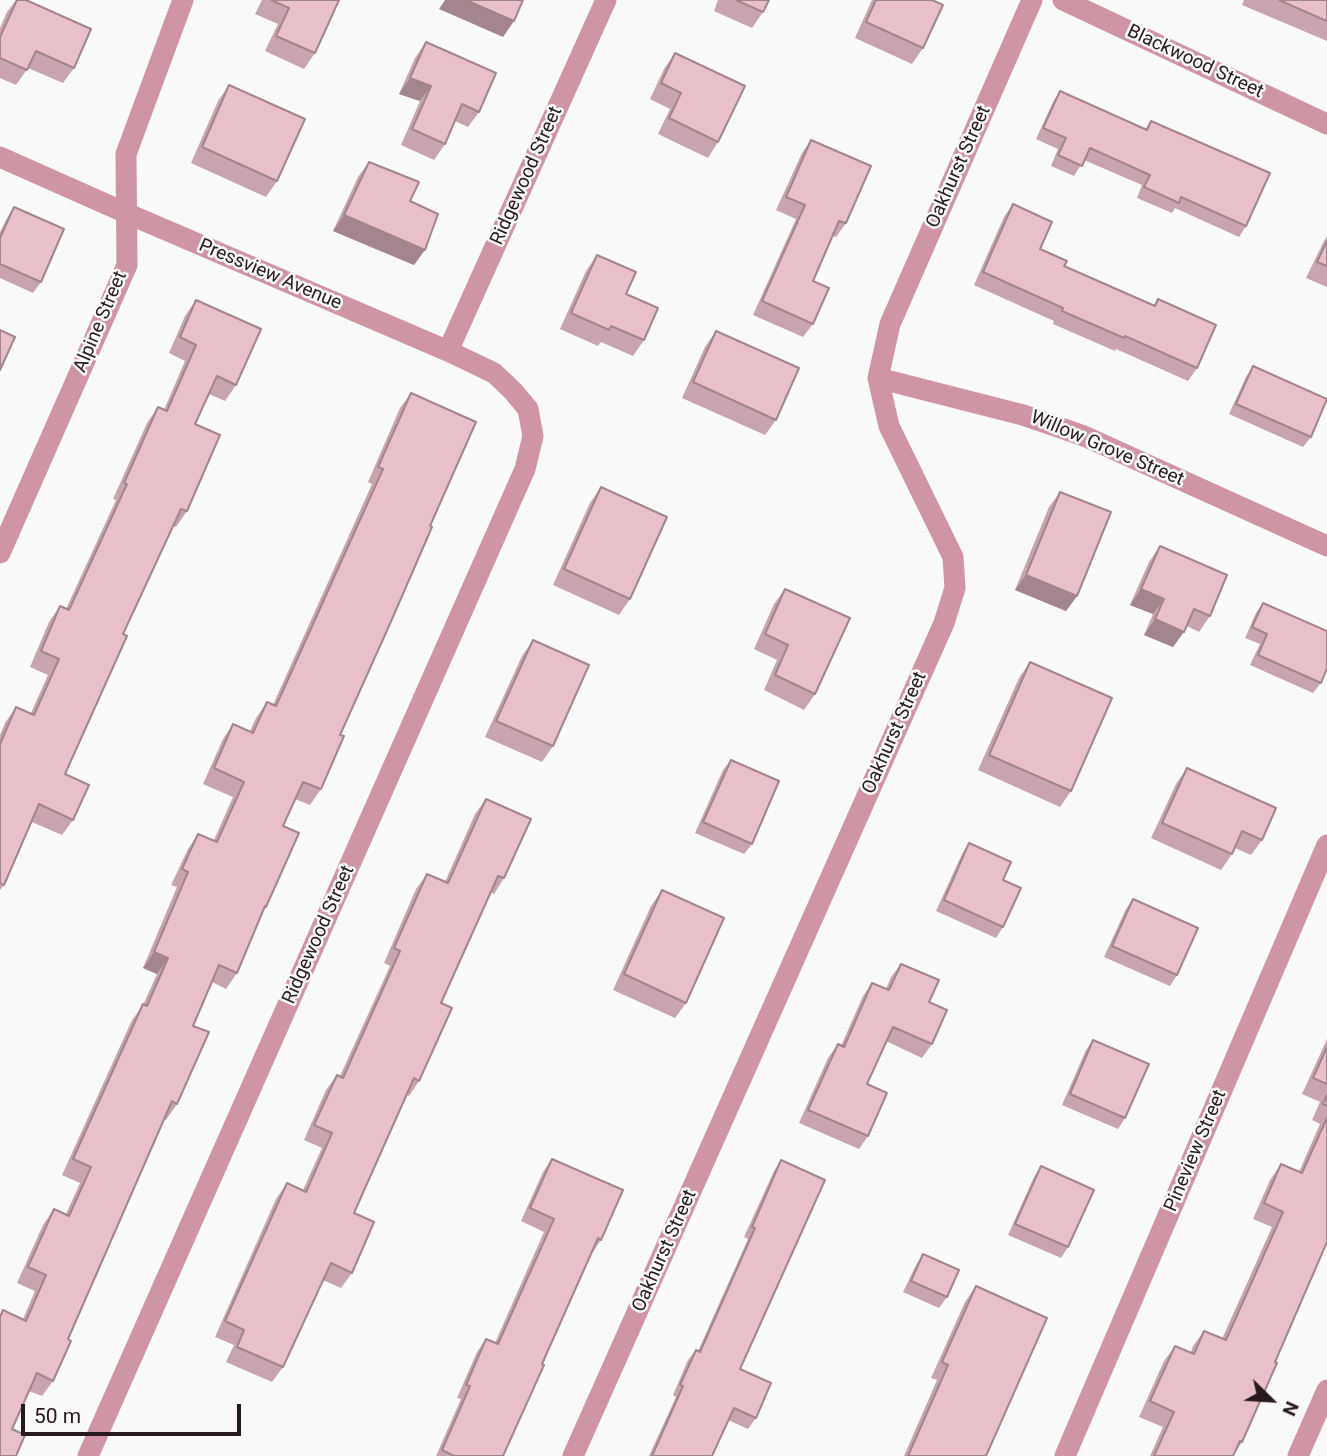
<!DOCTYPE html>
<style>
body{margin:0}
#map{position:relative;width:1327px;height:1456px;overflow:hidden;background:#fafafa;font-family:Roboto,sans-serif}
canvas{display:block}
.north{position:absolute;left:1236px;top:1365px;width:70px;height:70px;-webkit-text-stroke:5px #fafafa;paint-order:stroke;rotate:114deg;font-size:19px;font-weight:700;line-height:28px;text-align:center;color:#27191d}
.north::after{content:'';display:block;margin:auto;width:24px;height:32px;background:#27191d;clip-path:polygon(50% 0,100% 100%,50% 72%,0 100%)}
.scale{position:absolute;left:21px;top:1404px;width:220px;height:32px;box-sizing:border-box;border:4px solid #27191d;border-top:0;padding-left:9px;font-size:21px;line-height:24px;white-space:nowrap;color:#27191d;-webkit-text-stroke:5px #fafafa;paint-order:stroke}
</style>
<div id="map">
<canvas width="1327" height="1456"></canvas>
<div class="north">N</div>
<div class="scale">50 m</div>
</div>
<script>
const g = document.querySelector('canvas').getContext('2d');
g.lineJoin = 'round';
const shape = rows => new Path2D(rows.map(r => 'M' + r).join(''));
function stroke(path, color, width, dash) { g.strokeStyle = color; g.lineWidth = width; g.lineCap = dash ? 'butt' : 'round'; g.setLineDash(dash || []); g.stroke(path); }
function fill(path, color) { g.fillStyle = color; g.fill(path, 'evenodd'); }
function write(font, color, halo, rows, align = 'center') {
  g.font = font + ' Roboto,sans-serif'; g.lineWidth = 5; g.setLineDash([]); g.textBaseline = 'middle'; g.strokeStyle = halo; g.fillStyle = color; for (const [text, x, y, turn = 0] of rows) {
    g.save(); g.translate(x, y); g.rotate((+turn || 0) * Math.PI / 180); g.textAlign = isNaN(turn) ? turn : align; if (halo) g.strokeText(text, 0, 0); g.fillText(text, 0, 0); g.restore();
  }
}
stroke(shape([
 [1063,0,1327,124],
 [0,157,126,213,448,351,494,373,513,391,528,409,533,436,525,469,88,1456],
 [448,351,606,0],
 [878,378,1023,415,1084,436,1327,546],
 [0,553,127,265,126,154,183,0],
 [573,1456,944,623,955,588,953,557,889,426,878,378,890,324,1032,0],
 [1065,1456,1327,845],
 [1298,1456,1327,1390]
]), '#cf95a5', 21);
fill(shape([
 [16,0,26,0,74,68,63,83,28,68,16,85,0,78,0,28,7,12],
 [262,0,339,0,315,53,304,69,265,51,278,24,255,14],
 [718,0,769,0,763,12,752,28,714,11],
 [872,0,932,0,923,48,912,64,855,38],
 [1244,0,1327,0,1327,41,1242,5],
 [426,42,479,112,468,127,455,121,445,144,434,160,401,145,420,101,399,94,415,58],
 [675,53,718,142,708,158,658,134,670,109,650,99,664,69],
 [229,85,277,181,266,197,191,163,218,101],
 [1060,91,1145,129,1151,121,1246,226,1239,237,1175,208,1172,213,1137,198,1142,185,1084,160,1074,176,1051,166,1058,149,1036,139,1053,102],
 [811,140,846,223,836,237,833,236,813,281,813,324,803,337,753,315,796,219,776,210,802,153],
 [369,162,410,201,414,265,333,231,358,177],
 [1013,204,1040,249,1064,266,1153,306,1158,299,1197,368,1188,381,1116,349,1115,351,1053,324,1054,321,974,285,1004,217],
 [14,207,41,282,33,293,0,278,0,232,7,218],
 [1327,236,1327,287,1306,278,1323,243],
 [597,255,626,294,644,340,633,356,601,342,598,346,560,329,586,271],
 [196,300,236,385,225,401,209,394,195,424,187,511,176,527,173,526,123,634,65,774,73,820,62,835,32,822,4,885,0,890,0,735,5,723,16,707,31,713,48,675,30,667,49,622,60,606,66,609,116,500,113,499,147,423,158,407,164,410,185,361,169,353,185,316],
 [716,331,776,420,765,435,682,398,705,347],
 [1253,366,1311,437,1303,447,1229,414,1246,377],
 [411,393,430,526,340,735,321,789,310,805,295,799,283,826,266,907,262,913,237,973,226,989,212,982,193,1026,177,1104,166,1120,164,1119,68,1339,53,1381,42,1396,29,1391,0,1456,0,1314,3,1310,23,1319,35,1291,17,1283,43,1225,54,1209,66,1214,80,1183,62,1175,132,1020,143,1005,157,974,143,968,177,887,171,885,188,849,198,834,214,840,233,797,203,784,223,739,233,724,250,731,256,718,267,702,273,705,372,484,368,482,400,408],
 [601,487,630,599,619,615,553,585,590,503],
 [1060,492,1077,596,1066,611,1015,590,1049,507],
 [1160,546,1210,616,1199,632,1187,626,1173,647,1144,635,1153,614,1130,605,1149,562],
 [785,589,815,694,804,710,764,690,777,660,754,649,774,604],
 [1263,603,1321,683,1313,693,1250,665,1260,644,1245,638,1256,613],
 [533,640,553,746,542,762,485,737,522,656],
 [1030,662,1071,791,1060,807,978,770,1019,678],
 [731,760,752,844,744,854,695,833,723,770],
 [1187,768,1262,840,1251,855,1235,848,1232,854,1221,870,1151,838,1176,784],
 [486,799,504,878,494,894,491,892,441,1003,419,1081,409,1096,407,1095,354,1213,352,1273,341,1288,323,1280,283,1367,272,1382,226,1362,234,1345,215,1337,276,1199,287,1183,303,1190,322,1148,304,1140,326,1090,337,1075,340,1076,390,966,384,963,416,889,427,874,445,882,475,814],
 [969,843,1003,880,1003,927,996,938,936,911,962,854],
 [662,890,686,1003,675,1018,613,990,651,906],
 [1133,899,1177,975,1170,986,1104,957,1126,909],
 [901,964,929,1002,932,1044,922,1058,886,1041,867,1084,868,1136,859,1149,799,1123,828,1058,838,1044,841,1046,863,996,872,983,886,989,891,977],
 [1327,1039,1327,1242,1275,1362,1242,1442,1233,1456,1150,1456,1163,1427,1139,1417,1164,1361,1175,1346,1191,1352,1193,1346,1204,1331,1222,1339,1272,1227,1253,1219,1270,1180,1281,1164,1299,1172,1320,1124,1312,1120,1320,1102,1302,1094],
 [1093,1040,1125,1118,1118,1129,1062,1105,1086,1050],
 [552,1159,601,1240,592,1253,542,1364,503,1456,436,1456,461,1399,457,1398,477,1352,486,1339,495,1343,544,1232,521,1221,543,1172],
 [781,1160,740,1369,756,1418,748,1429,728,1420,712,1456,649,1456,676,1397,673,1395,688,1360,696,1350,698,1351,748,1239,744,1237,774,1171],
 [1041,1166,1068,1247,1061,1258,1008,1235,1034,1177],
 [923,1254,947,1297,939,1308,903,1292,916,1265],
 [976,1286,986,1456,904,1456,937,1380,931,1378,965,1302]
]), '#c8a4ae');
fill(shape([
 [445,0,466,0,514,21,503,37,439,9],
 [410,78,431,86,420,101,399,94],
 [344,215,425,250,414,265,333,231],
 [1026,575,1077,596,1066,611,1015,590],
 [1141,589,1164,599,1153,614,1130,605],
 [1155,619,1184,632,1173,647,1144,635],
 [154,952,168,958,157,974,143,968]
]), '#a3868d');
const building = shape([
 [17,0,26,0,91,29,74,68,36,51,27,70,0,58,0,37,17,0],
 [271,0,339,0,315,53,276,36,289,8,271,0],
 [466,0,523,0,514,21,466,0],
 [736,0,769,0,763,12,736,0],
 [876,0,932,0,943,5,923,48,866,22,876,0],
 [1279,0,1327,0,1327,21,1279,0],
 [426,42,496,73,479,112,462,104,445,144,412,129,431,86,410,78,426,42],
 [675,53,745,86,718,142,669,118,681,93,661,83,675,53],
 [229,85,305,119,277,181,202,147,229,85],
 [1060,91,1147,130,1151,121,1270,173,1246,226,1181,197,1179,203,1144,187,1150,175,1090,148,1082,166,1058,155,1066,138,1043,128,1060,91],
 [811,140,871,166,846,223,839,221,813,281,829,288,813,324,762,301,805,205,786,197,811,140],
 [369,162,419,182,410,201,438,214,425,250,344,215,369,162],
 [1013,204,1052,222,1040,249,1067,261,1064,266,1155,306,1158,299,1216,325,1197,368,1125,336,1124,338,1062,311,1063,308,983,272,1013,204],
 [14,207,64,229,41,282,0,264,0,238,14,207],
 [1327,241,1327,266,1317,262,1327,241],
 [597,255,636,272,626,294,658,308,644,340,611,326,609,330,571,313,597,255],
 [196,300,261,329,236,385,217,376,195,424,220,435,187,511,181,509,123,634,127,636,65,774,89,785,73,820,39,804,4,885,0,883,0,744,16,707,34,715,59,659,41,651,60,606,69,610,127,484,124,483,158,407,167,411,196,345,180,337,196,300],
 [0,330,15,337,0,370,0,330],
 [716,331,799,368,776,420,693,382,716,331],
 [1253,366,1327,399,1311,437,1236,404,1253,366],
 [411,393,476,422,430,526,432,527,389,626,340,735,344,736,321,789,303,782,283,826,299,833,266,907,265,906,237,973,219,965,193,1026,209,1032,177,1104,172,1101,68,1339,71,1341,53,1381,37,1373,12,1429,25,1435,16,1456,0,1456,0,1317,3,1310,26,1321,46,1275,28,1267,54,1209,69,1216,91,1167,73,1159,143,1004,147,1006,168,958,154,952,188,872,182,869,198,834,217,842,244,782,214,768,233,724,253,733,267,702,276,706,383,469,378,467,411,393],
 [601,487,667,517,630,599,564,569,601,487],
 [1060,492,1111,512,1077,596,1026,575,1060,492],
 [1160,546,1227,575,1210,616,1194,609,1184,632,1155,619,1164,599,1141,589,1160,546],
 [785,589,850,618,815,694,775,675,788,645,765,634,785,589],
 [1263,603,1327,631,1327,668,1321,683,1258,655,1267,634,1252,627,1263,603],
 [533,640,589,665,553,746,496,721,533,640],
 [1030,662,1112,698,1071,791,989,755,1030,662],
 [731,760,779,781,752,844,703,822,731,760],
 [1187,768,1276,808,1262,840,1242,831,1232,854,1162,823,1187,768],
 [486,799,531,819,504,878,498,876,441,1003,452,1008,419,1081,414,1078,354,1213,374,1222,352,1273,331,1263,283,1367,237,1347,244,1330,225,1321,287,1183,306,1192,332,1133,314,1125,337,1075,343,1078,400,951,394,948,427,874,448,883,486,799],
 [969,843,1011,862,1003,880,1021,888,1003,927,944,900,969,843],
 [662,890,724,918,686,1003,624,974,662,890],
 [1133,899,1198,928,1177,975,1112,946,1133,899],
 [901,964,939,980,929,1002,947,1010,932,1044,893,1027,867,1084,887,1093,868,1136,808,1110,838,1044,844,1047,872,983,889,990,901,964],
 [1093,1040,1149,1064,1125,1118,1070,1094,1093,1040],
 [1327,1047,1327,1084,1313,1078,1327,1047],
 [1327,1095,1327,1106,1323,1104,1327,1095],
 [1327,1118,1327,1242,1275,1362,1277,1363,1242,1442,1240,1441,1233,1456,1154,1456,1174,1412,1150,1401,1175,1346,1194,1354,1204,1331,1226,1340,1283,1212,1264,1203,1281,1164,1302,1173,1327,1118],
 [552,1159,623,1190,601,1240,598,1238,542,1364,544,1365,503,1456,454,1456,442,1450,470,1386,466,1385,486,1339,498,1344,554,1219,530,1208,552,1159],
 [781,1160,825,1180,740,1369,771,1383,756,1418,734,1408,712,1456,652,1456,683,1386,680,1385,696,1350,700,1352,755,1228,752,1227,781,1160],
 [1041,1166,1094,1190,1068,1247,1015,1224,1041,1166],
 [923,1254,959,1270,947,1297,911,1281,923,1254],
 [976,1286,1047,1318,986,1456,908,1456,948,1365,942,1362,976,1286]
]);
fill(building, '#e9bfca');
stroke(building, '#a3868d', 2);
write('19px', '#27191d', '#fafafa', [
 ["Blackwood Street",1195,62,25],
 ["Oakhurst Street",959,167,-66],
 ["Ridgewood Street",527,176,-66],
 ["Pressview Avenue",270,275,23],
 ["Alpine Street",101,322,-67],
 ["Willow Grove Street",1107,449,23],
 ["Oakhurst Street",895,733,-66],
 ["Ridgewood Street",319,935,-66],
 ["Pineview Street",1196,1151,-67],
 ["Oakhurst Street",665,1251,-66]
]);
</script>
